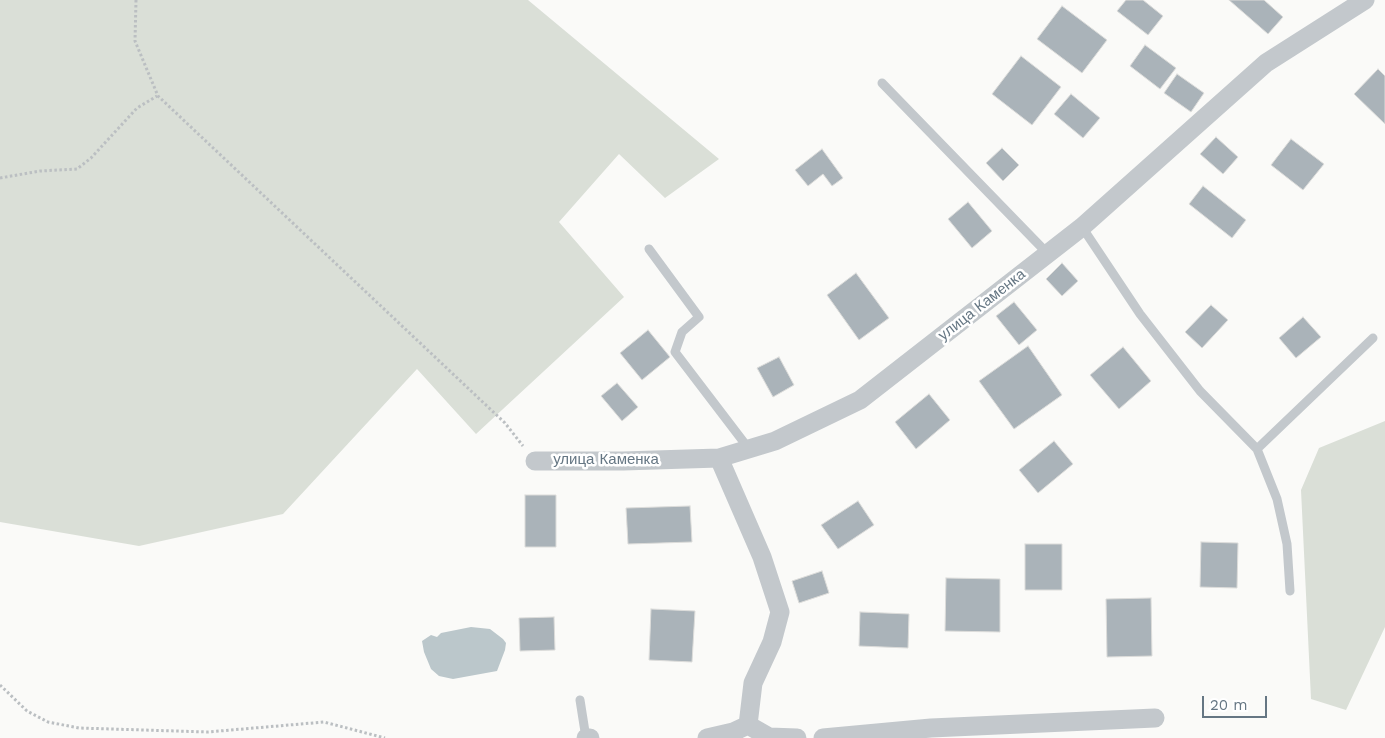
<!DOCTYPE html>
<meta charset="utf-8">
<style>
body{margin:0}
#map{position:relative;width:1385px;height:738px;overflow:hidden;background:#fafaf8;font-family:"Work Sans",sans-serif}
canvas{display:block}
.scale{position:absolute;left:1202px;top:696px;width:65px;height:22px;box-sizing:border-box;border:2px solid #657683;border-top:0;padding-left:6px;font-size:15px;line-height:18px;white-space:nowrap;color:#657683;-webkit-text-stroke:4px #fff;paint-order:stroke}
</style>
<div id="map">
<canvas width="1385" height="738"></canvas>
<div class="scale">20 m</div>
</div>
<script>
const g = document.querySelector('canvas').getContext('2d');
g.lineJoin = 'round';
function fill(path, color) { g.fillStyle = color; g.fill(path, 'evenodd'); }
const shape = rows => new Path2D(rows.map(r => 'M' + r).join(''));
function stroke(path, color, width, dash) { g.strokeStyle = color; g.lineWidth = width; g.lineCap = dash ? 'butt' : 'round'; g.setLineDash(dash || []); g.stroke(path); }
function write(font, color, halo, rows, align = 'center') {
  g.font = font + ' "Work Sans",sans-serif'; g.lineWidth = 5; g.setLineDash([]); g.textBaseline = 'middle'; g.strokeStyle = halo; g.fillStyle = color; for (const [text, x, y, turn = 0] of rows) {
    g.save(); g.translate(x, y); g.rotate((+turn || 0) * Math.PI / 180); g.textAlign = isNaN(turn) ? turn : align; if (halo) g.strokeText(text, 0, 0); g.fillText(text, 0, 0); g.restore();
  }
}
fill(shape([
 [0,0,528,0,719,159,665,198,619,154,559,222,624,297,476,434,417,369,283,514,139,546,0,522],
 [1385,421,1385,627,1346,710,1311,699,1301,490,1319,448]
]), '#dadfd7');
fill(shape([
 [471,627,490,629,503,639,506,643,505,650,497,671,453,679,439,676,431,669,424,652,422,641,431,635,437,637,441,633]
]), '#bbc7cb');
const building = shape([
 [1126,0,1143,0,1163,16,1148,35,1117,11,1126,0],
 [1229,0,1264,0,1283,17,1268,34,1229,0],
 [1062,6,1107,40,1082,73,1037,39,1062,6],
 [1145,45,1176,68,1160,89,1130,66,1145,45],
 [1021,56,1061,87,1032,125,992,94,1021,56],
 [1378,69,1385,76,1385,124,1354,94,1378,69],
 [1177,74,1204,93,1191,112,1164,93,1177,74],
 [1071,94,1100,118,1083,138,1054,114,1071,94],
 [1216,137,1238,157,1223,174,1200,154,1216,137],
 [1291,139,1324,164,1303,190,1271,165,1291,139],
 [1002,148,1019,165,1003,181,986,163,1002,148],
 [822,149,843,178,832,186,823,174,808,186,795,170,822,149],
 [1203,186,1246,220,1232,238,1189,204,1203,186],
 [968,202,992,231,972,248,948,219,968,202],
 [1062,263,1078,281,1062,296,1046,279,1062,263],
 [856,273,889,318,859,340,827,295,856,273],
 [1014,302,1037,330,1019,345,996,316,1014,302],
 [1211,305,1228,320,1202,348,1185,332,1211,305],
 [1303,317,1321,337,1296,358,1279,338,1303,317],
 [648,330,670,357,642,380,620,353,648,330],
 [1028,346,1062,395,1014,429,979,381,1028,346],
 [1123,347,1151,381,1119,409,1090,375,1123,347],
 [779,357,794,385,773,397,757,368,779,357],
 [617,383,638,407,622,421,601,396,617,383],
 [929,394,950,420,916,449,895,422,929,394],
 [1054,441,1073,464,1038,493,1019,470,1054,441],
 [525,495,556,495,556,547,525,547,525,495],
 [858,501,874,525,838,549,821,525,858,501],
 [690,506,692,542,628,544,626,508,690,506],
 [1201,542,1238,543,1237,588,1200,587,1201,542],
 [1025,544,1062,544,1062,590,1025,590,1025,544],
 [822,571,829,593,799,603,792,581,822,571],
 [946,578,1000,579,1000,632,945,631,946,578],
 [1151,598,1152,656,1107,657,1106,599,1151,598],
 [651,609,695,611,692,662,649,660,651,609],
 [860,612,909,614,908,648,859,646,860,612],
 [554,617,555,650,520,651,519,618,554,617]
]);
fill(building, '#aab3b9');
stroke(building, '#dcdcda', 1);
stroke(shape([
 [136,0,135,41,158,96,505,423,523,446],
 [0,178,40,171,77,169,91,158,137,108,157,96],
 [0,685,27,711,48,722,79,728,208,732,324,722,385,738]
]), '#bbbfc2', 3, [2.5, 2.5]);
stroke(shape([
 [882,83,1048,254],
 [1082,227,1140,314,1200,391,1257,449,1277,499,1287,544,1290,591],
 [649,249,699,317,682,332,675,352,749,449],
 [1257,449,1373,338],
 [580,700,586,738]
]), '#c3c8cc', 9);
stroke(shape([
 [719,458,762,557,780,612,772,642,753,683,748,725],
 [535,461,623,461,719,458,775,441,860,400,1082,227,1266,63,1365,0],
 [586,738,590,738],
 [707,738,733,732,748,725,769,737,797,738],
 [823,738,931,728,1155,718]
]), '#c3c8cc', 19);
write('15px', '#657683', '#fff', [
 ["улица Каменка",982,305,-38],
 ["улица Каменка",606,460]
]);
</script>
